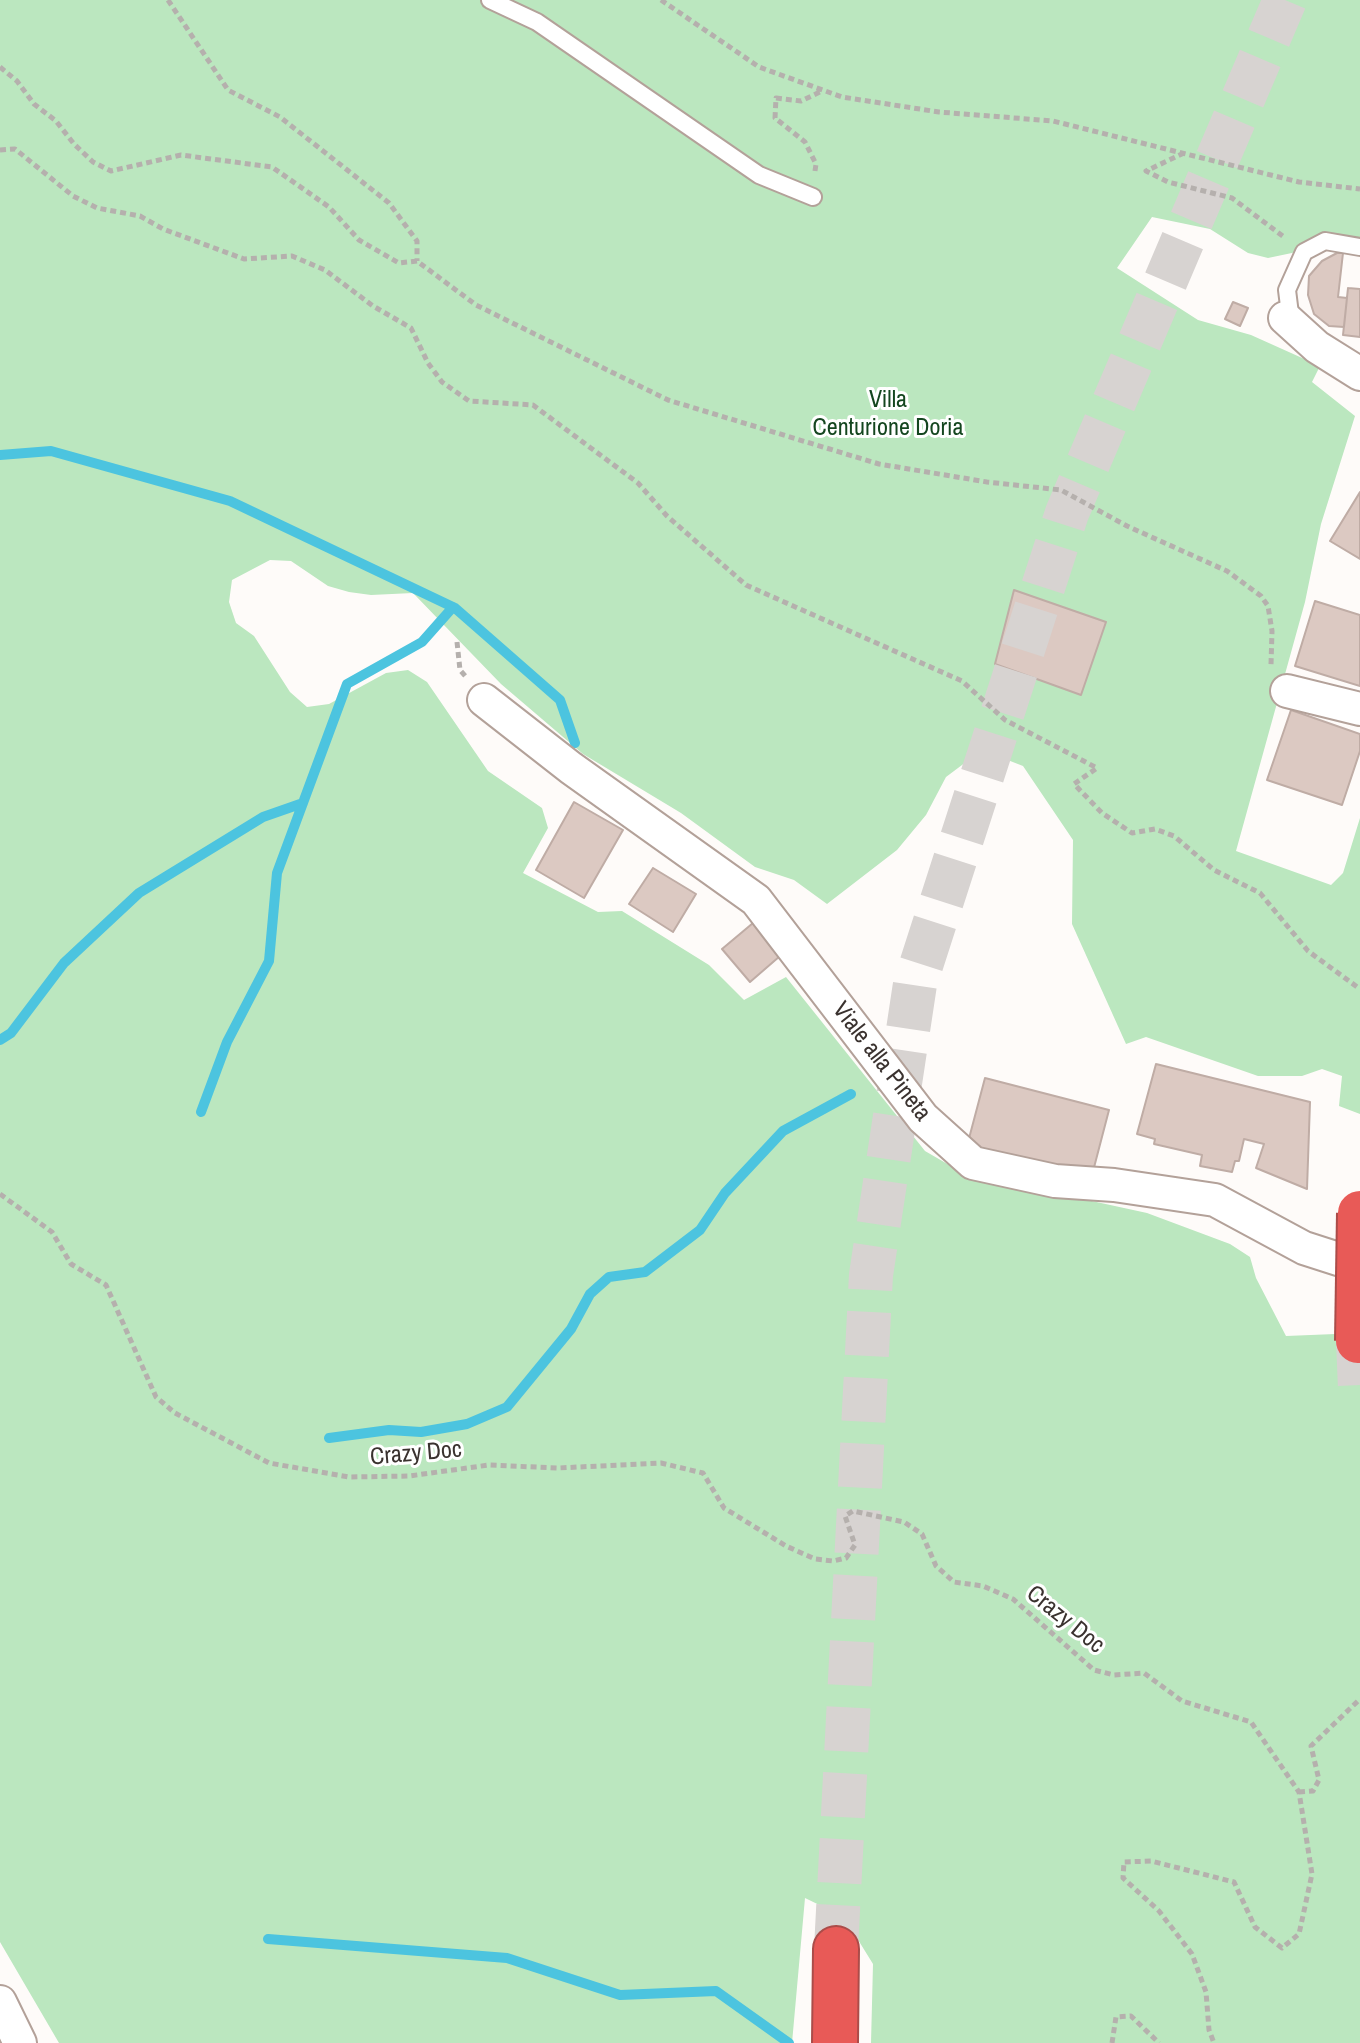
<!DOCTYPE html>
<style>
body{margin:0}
canvas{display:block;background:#fefbf9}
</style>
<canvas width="1360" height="2043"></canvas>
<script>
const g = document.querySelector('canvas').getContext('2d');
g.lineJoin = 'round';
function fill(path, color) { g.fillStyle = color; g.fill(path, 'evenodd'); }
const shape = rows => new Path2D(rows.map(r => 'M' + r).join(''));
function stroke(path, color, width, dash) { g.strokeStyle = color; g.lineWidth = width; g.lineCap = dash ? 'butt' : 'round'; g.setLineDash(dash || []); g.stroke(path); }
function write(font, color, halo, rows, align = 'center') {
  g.font = font + ' "Archivo Narrow",sans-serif'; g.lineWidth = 6; g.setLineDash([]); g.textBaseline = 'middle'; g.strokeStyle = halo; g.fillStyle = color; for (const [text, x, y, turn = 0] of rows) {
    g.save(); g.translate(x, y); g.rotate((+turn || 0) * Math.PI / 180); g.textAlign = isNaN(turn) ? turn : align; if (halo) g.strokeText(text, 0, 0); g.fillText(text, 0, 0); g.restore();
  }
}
fill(shape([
 [0,0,1360,0,1360,249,1330,245,1268,258,1248,253,1210,229,1152,217,1117,268,1198,320,1251,335,1320,366,1312,382,1355,416,1321,524,1305,602,1236,851,1331,885,1343,873,1360,818,1360,1114,1339,1106,1342,1076,1322,1069,1302,1076,1258,1076,1146,1037,1126,1044,1072,924,1073,840,1023,766,982,750,946,777,926,815,897,850,827,904,794,880,755,867,681,813,583,754,501,684,413,593,371,595,349,592,328,586,291,561,270,560,232,580,229,602,236,623,254,636,290,692,307,707,329,704,386,673,408,670,427,682,488,771,542,808,548,828,523,873,598,912,622,911,709,965,744,1000,786,977,925,1151,963,1173,1147,1213,1230,1244,1250,1257,1256,1278,1286,1336,1360,1333,1360,2043,871,2043,873,1964,844,1917,805,1898,792,2043,59,2043,0,1942]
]), '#bbe7bf');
stroke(shape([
 [0,455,51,451,230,501,455,608,560,700,575,743],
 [0,1040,11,1033,64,963,139,893,263,817,303,803],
 [201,1112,227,1042,269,961,277,873,347,684,422,642,453,607],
 [329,1438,389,1430,421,1432,467,1424,507,1407,571,1329,590,1294,609,1277,645,1272,700,1230,725,1193,783,1131,851,1094],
 [268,1939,507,1958,620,1995,716,1991,789,2043]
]), '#4cc4df', 10);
const building = shape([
 [1337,253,1343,253,1338,297,1347,298,1344,327,1329,326,1314,314,1308,295,1309,276,1322,261,1337,253],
 [1348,288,1360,289,1360,337,1343,335,1348,288],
 [1233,302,1248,308,1240,326,1225,319,1233,302],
 [1360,492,1360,559,1330,541,1360,492],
 [1014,590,1106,622,1081,695,995,664,1014,590],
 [1315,601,1360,615,1360,686,1295,666,1315,601],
 [1291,710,1360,734,1360,751,1342,805,1267,780,1291,710],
 [574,802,623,830,584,898,536,870,574,802],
 [653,868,696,894,673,932,629,904,653,868],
 [753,923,780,956,750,982,722,949,753,923],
 [1156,1064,1310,1102,1307,1189,1256,1168,1264,1144,1244,1139,1239,1161,1235,1161,1232,1172,1200,1166,1202,1155,1154,1144,1155,1139,1137,1134,1156,1064],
 [985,1078,1109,1110,1091,1179,967,1146,985,1078]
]);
fill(building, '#dcc9c2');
stroke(building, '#bfaca5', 2);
stroke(shape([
 [1358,1341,1360,1388],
 [836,1949,871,1275,915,984,1067,513,1285,0]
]), '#d7d3d1', 44, [44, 22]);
const lane = shape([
 [490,0,537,22,759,175,813,197],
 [1291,322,1287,290,1304,252,1325,241,1360,247]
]);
const street = shape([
 [1285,318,1317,347,1360,374],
 [1287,691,1360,709],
 [484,700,571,768,756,900,923,1118,973,1163,1055,1181,1114,1185,1215,1200,1304,1248,1360,1266],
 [0,2002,20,2043]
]);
const highway = shape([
 [835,2043,836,1949]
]);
stroke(lane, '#b3a199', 20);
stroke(street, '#b3a199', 36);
stroke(highway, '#ab4c49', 48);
stroke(shape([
 [168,0,228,90,280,117,389,203,417,241,417,261],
 [661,0,759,67,842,97,939,112,1053,121,1299,182,1360,189],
 [0,67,17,81,34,104,56,121,74,144,93,162,111,171,181,155,272,167,329,207,359,240,399,263,417,261,476,305,668,400,879,464,987,482,1061,490,1127,526,1227,571,1261,596,1268,606,1272,631,1271,665],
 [0,150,15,149,73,196,97,208,140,216,163,229,244,259,292,256,325,270,373,306,411,328,428,363,442,382,469,401,533,405,638,483,667,516,746,585,962,681,1005,720,1097,768,1074,784,1102,813,1132,833,1155,829,1174,836,1214,870,1260,893,1308,951,1360,989],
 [1184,153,1146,171,1168,182,1232,198,1284,237],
 [815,171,816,164,805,142,775,118,776,98,801,101,822,91],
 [457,642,460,670,466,677],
 [0,1194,52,1232,71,1264,106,1285,156,1397,175,1413,269,1463,349,1477,409,1476,489,1465,558,1468,661,1463,703,1473,724,1508,786,1546,815,1559,833,1561,846,1558,855,1545,845,1516,853,1511,904,1522,922,1534,936,1566,954,1582,983,1586,1013,1599,1094,1670,1114,1675,1144,1673,1182,1701,1251,1722,1299,1792,1312,1874,1299,1934,1282,1948,1255,1927,1234,1882,1151,1861,1124,1862,1123,1878,1159,1911,1192,1954,1206,1992,1209,2030,1214,2043],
 [1299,1792,1313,1791,1319,1780,1311,1746,1360,1699],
 [1112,2043,1116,2017,1131,2016,1159,2043]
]), '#b5b0ad', 5, [6, 4]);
stroke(lane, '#fff', 16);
stroke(street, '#fff', 32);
stroke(highway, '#e85a57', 44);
const highwayBridge = shape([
 [1358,1341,1360,1213]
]);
stroke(highwayBridge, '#ab4c49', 48, []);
stroke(highwayBridge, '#e85a57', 44);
write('24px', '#14461f', '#fff', [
 ["Villa",888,401],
 ["Centurione Doria",888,429]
]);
write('24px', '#3a322f', '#fff', [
 ["Viale alla Pineta",881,1062,52],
 ["Crazy Doc",416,1454,-5],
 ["Crazy Doc",1065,1620,39]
]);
</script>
